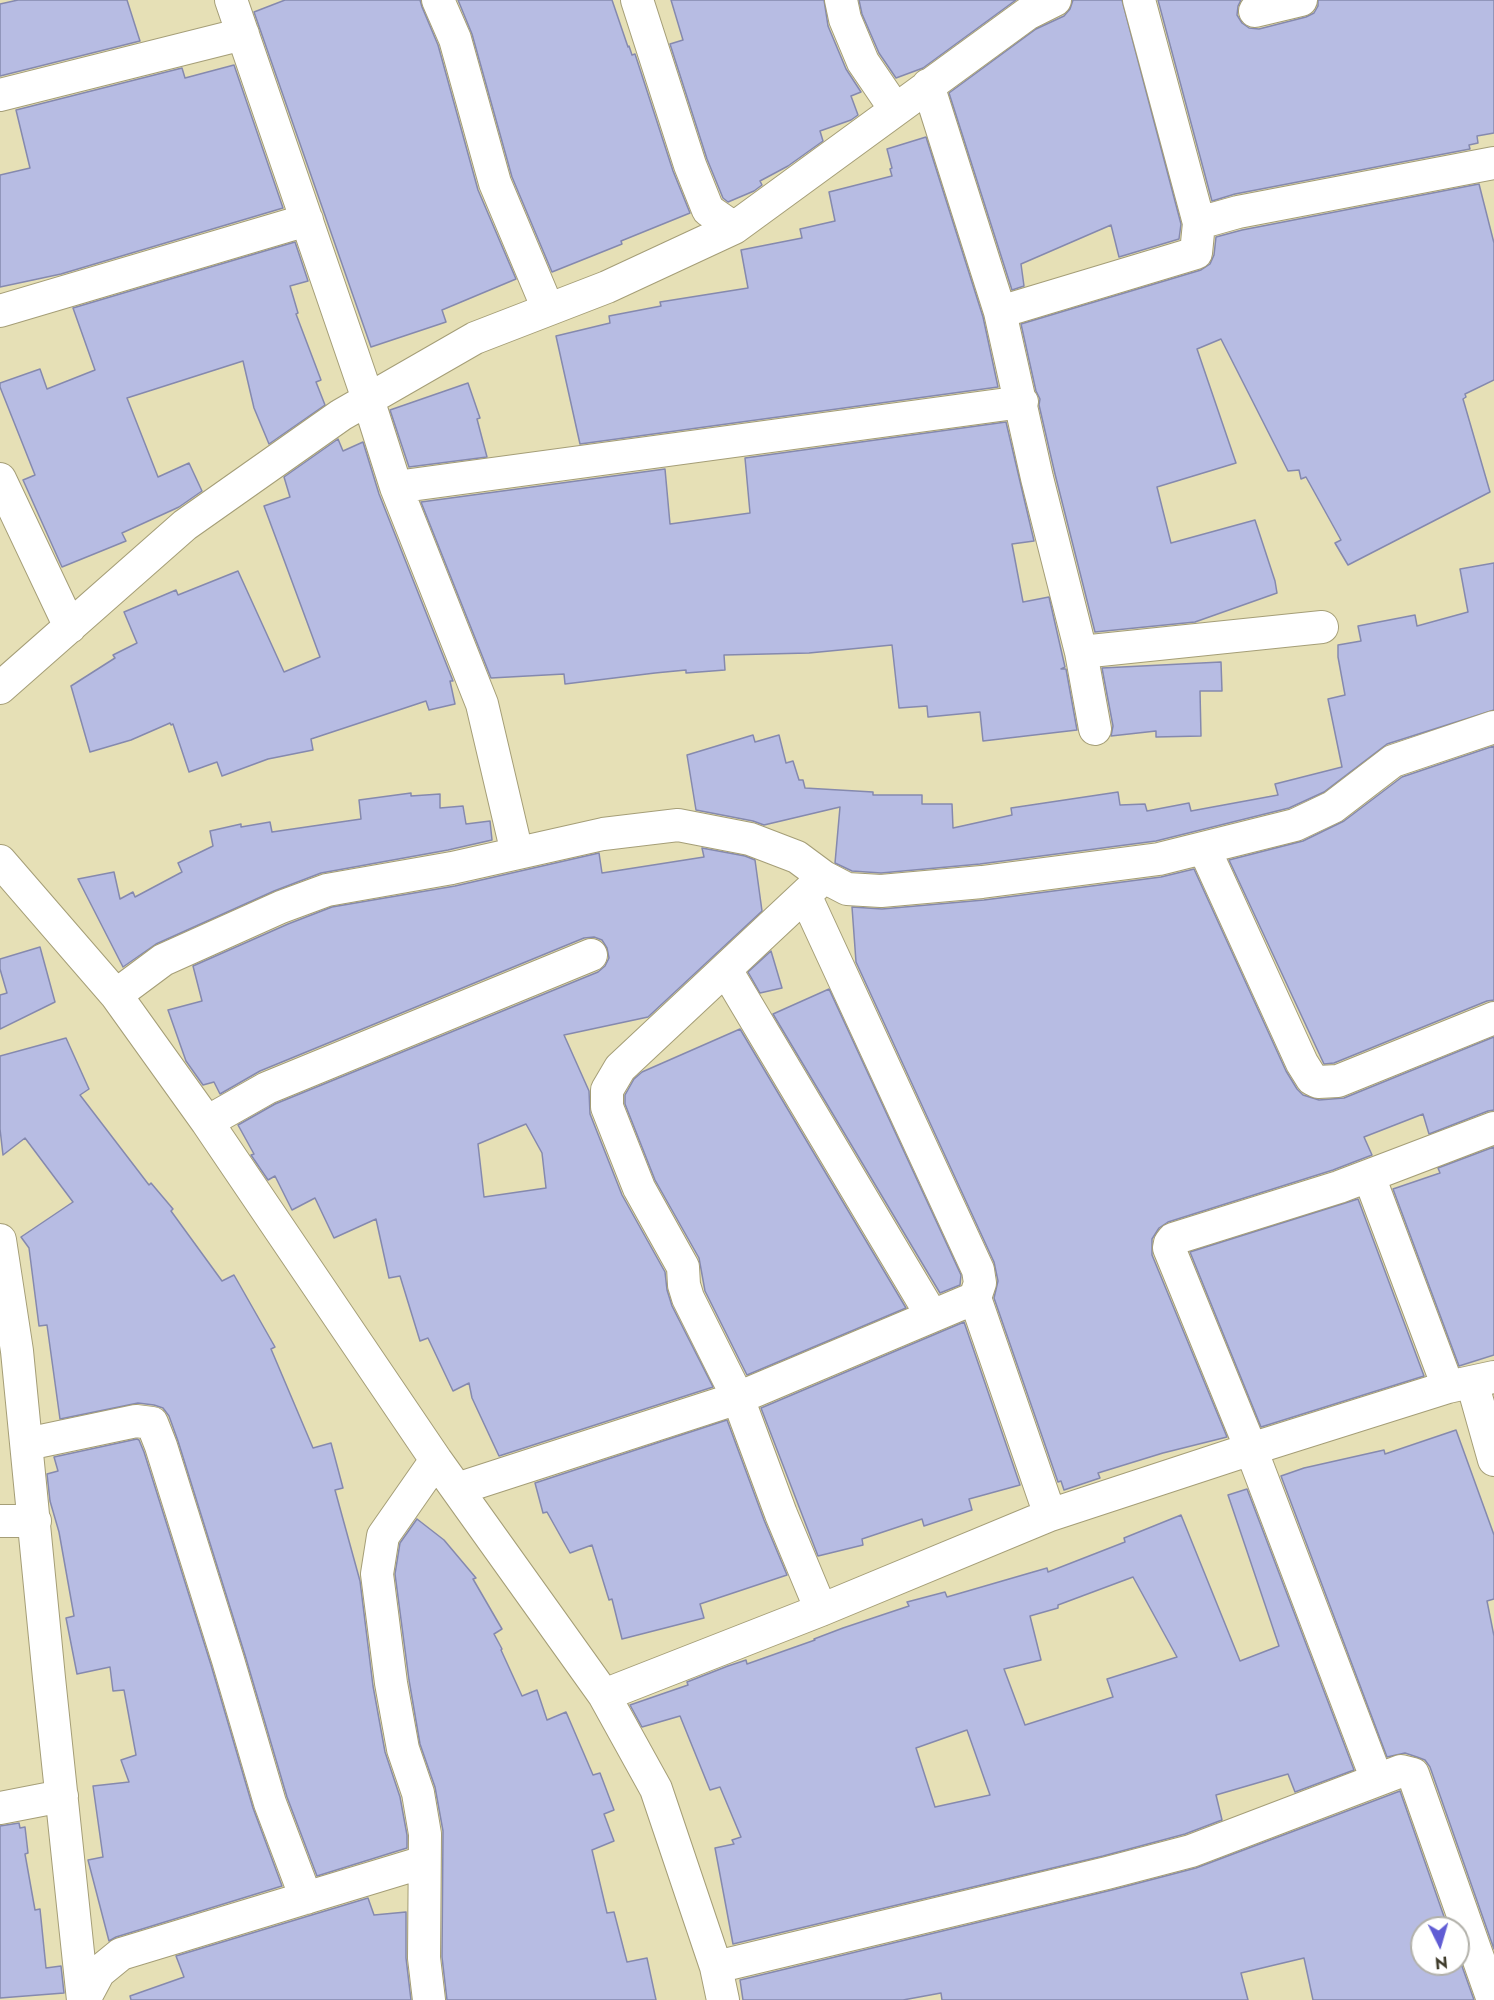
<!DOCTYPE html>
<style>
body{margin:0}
#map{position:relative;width:1494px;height:2000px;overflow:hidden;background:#e6e0b6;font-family:Jost,sans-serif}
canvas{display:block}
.north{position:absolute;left:1410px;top:1916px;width:60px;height:60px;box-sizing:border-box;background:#fff;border:2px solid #b2b1aa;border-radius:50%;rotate:175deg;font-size:16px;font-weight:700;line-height:24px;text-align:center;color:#3f3c2b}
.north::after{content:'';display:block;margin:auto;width:21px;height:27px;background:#605cd4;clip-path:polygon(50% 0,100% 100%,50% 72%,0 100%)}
</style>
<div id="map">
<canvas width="1494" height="2000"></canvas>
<div class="north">N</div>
</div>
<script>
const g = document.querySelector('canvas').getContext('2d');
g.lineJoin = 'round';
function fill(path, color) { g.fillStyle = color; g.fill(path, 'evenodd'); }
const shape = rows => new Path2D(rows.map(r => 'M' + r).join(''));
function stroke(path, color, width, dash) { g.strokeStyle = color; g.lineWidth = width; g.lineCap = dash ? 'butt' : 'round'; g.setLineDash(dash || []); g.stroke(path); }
const building = shape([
 [18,0,127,0,140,41,0,76,0,4,18,0],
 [285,0,420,0,422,7,438,45,478,190,516,279,442,310,446,322,371,347,254,12,285,0],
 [458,0,612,0,628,47,629,46,632,55,635,54,673,171,690,213,621,241,622,244,552,272,512,177,472,34,458,0],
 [671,0,824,0,828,26,846,69,861,92,851,96,858,115,851,120,820,131,823,141,788,166,760,181,762,185,754,191,728,202,723,198,707,159,670,44,683,40,671,0],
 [859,0,1016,0,923,68,896,78,879,53,862,14,859,0],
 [1073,0,1122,0,1181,224,1179,239,1119,257,1111,225,1021,264,1024,286,1012,290,949,93,1036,29,1064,16,1070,9,1073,0],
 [1158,0,1241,0,1238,6,1237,15,1242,23,1249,28,1259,29,1306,17,1314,13,1318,6,1318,0,1494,0,1494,133,1477,136,1478,143,1469,145,1470,149,1235,194,1212,201,1158,0],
 [234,65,283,208,61,274,0,287,0,175,30,168,16,110,182,68,185,78,234,65],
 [926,137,983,317,998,387,580,444,556,336,610,323,609,316,661,306,660,302,748,288,741,250,802,238,800,229,835,221,829,192,892,176,890,169,892,168,887,149,926,137],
 [1479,184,1494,243,1494,380,1465,394,1466,397,1463,399,1490,492,1348,565,1335,543,1341,540,1306,477,1301,479,1299,470,1288,471,1221,339,1197,349,1236,463,1157,487,1171,543,1255,520,1275,581,1277,593,1195,622,1095,632,1055,474,1039,405,1040,399,1036,391,1021,324,1201,270,1210,264,1214,255,1216,237,1242,230,1479,184],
 [295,242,308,281,290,286,298,313,296,314,321,380,316,382,325,405,269,444,254,408,243,361,127,398,158,477,189,463,202,491,179,507,122,533,126,541,62,567,23,480,35,475,0,387,0,383,40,369,47,389,95,370,73,308,295,242],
 [468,383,480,418,477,419,487,457,409,467,390,410,468,383],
 [1006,422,1034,541,1012,544,1023,602,1049,597,1065,667,1061,669,1066,669,1077,730,983,741,980,712,928,717,927,706,899,708,892,645,809,653,724,655,725,670,686,673,686,670,655,673,565,684,564,674,491,678,421,502,665,469,670,524,750,513,745,458,1006,422],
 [338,439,343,451,363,442,379,494,453,681,450,681,455,704,429,710,426,701,311,739,313,750,268,759,222,776,217,762,189,772,173,724,171,725,170,723,131,740,90,752,71,686,115,658,113,655,137,643,124,612,176,590,178,595,238,571,284,672,320,657,264,506,290,497,284,477,338,439],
 [1494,563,1494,710,1387,744,1324,792,1289,808,1156,841,980,864,881,873,852,871,835,863,840,807,764,825,753,821,696,810,687,755,753,735,755,742,779,735,786,763,793,761,799,780,803,780,805,788,873,792,873,795,922,795,922,804,952,804,953,828,1012,815,1011,808,1118,792,1120,805,1145,804,1147,811,1189,803,1191,811,1278,795,1275,784,1342,767,1328,699,1345,695,1338,657,1338,645,1361,641,1358,626,1415,615,1417,626,1468,612,1460,569,1494,563],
 [1221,662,1222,691,1200,691,1201,736,1156,737,1156,731,1111,736,1113,726,1102,668,1221,662],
 [1494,746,1494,1000,1487,1001,1334,1063,1324,1064,1229,860,1303,841,1344,821,1402,777,1494,746],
 [411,793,411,796,440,794,440,808,463,806,466,824,490,821,492,840,448,850,321,873,274,891,156,944,123,967,78,879,114,872,120,899,133,892,135,897,182,872,178,863,213,846,210,831,241,824,241,827,270,822,272,832,361,819,359,800,411,793],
 [702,848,745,856,755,860,762,911,648,1017,564,1035,589,1091,590,1114,622,1195,665,1272,667,1290,672,1306,713,1387,499,1456,472,1398,469,1383,453,1391,428,1338,420,1341,400,1276,389,1278,376,1219,334,1238,315,1198,292,1210,275,1176,268,1180,251,1155,254,1154,238,1125,275,1104,598,972,605,966,609,958,607,948,602,940,594,937,584,938,260,1071,220,1094,214,1082,203,1085,186,1061,168,1010,202,1001,193,966,288,924,332,907,455,886,599,853,602,873,704,857,702,848],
 [526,1124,542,1153,546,1188,484,1197,478,1144,526,1124],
 [1194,869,1286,1071,1297,1089,1303,1095,1319,1100,1344,1098,1494,1037,1494,1110,1488,1111,1429,1134,1423,1114,1364,1137,1372,1155,1333,1170,1168,1222,1159,1228,1152,1239,1152,1255,1227,1437,1163,1453,1098,1473,1100,1478,1064,1490,1061,1481,1058,1482,994,1298,998,1281,994,1262,856,962,852,907,882,909,984,900,1161,877,1194,869],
 [40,947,55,1002,0,1029,0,995,7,993,0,969,0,959,40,947],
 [771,951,782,988,760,993,748,972,771,951],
 [829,989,961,1275,960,1285,940,1293,773,1014,829,989],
 [740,1029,906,1308,747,1375,705,1291,699,1258,655,1180,625,1104,625,1095,634,1079,642,1072,740,1029],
 [66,1038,89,1089,80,1095,149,1185,151,1183,173,1209,171,1211,222,1281,234,1275,275,1347,271,1349,313,1448,331,1443,343,1488,335,1490,360,1581,373,1686,385,1752,400,1797,407,1835,407,1848,317,1876,287,1797,245,1655,178,1441,169,1416,163,1408,154,1405,138,1403,60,1419,47,1325,39,1326,29,1248,21,1237,73,1202,25,1138,3,1155,0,1129,0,1056,66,1038],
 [1494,1147,1494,1355,1459,1366,1393,1189,1440,1173,1438,1168,1494,1147],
 [1358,1199,1424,1376,1261,1427,1190,1252,1358,1199],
 [964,1322,1020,1485,969,1499,972,1510,924,1526,922,1519,862,1539,863,1545,818,1556,761,1408,964,1322],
 [727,1420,764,1520,787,1575,700,1604,704,1618,622,1639,612,1599,609,1600,592,1545,570,1553,547,1512,543,1513,535,1483,727,1420],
 [1456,1430,1494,1535,1494,1599,1487,1601,1494,1636,1494,1949,1430,1767,1425,1760,1417,1757,1405,1753,1387,1757,1281,1476,1304,1468,1384,1450,1385,1454,1456,1430],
 [137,1439,139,1440,144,1452,211,1665,253,1808,282,1886,116,1937,109,1941,88,1860,103,1857,93,1786,129,1782,121,1760,136,1755,124,1690,113,1691,110,1667,77,1674,66,1618,74,1616,59,1532,50,1501,47,1474,58,1471,54,1457,137,1439],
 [1247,1489,1354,1770,1295,1792,1288,1774,1216,1795,1222,1820,1185,1834,1103,1856,733,1944,715,1848,734,1844,732,1840,741,1837,720,1787,710,1790,680,1716,642,1727,630,1705,688,1685,687,1682,728,1666,746,1660,747,1664,815,1640,814,1639,843,1628,909,1606,907,1602,945,1592,947,1597,1047,1568,1048,1572,1125,1542,1124,1538,1181,1515,1240,1661,1279,1646,1228,1495,1247,1489],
 [1133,1577,1177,1657,1107,1679,1113,1697,1025,1725,1004,1669,1041,1660,1030,1616,1058,1608,1058,1605,1133,1577],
 [967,1730,990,1795,935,1807,916,1748,967,1730],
 [417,1519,444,1540,476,1578,473,1579,502,1629,494,1634,502,1649,501,1650,522,1696,537,1690,547,1720,566,1712,593,1775,600,1773,614,1810,604,1814,614,1841,592,1850,607,1913,614,1912,627,1962,647,1958,656,2000,447,2000,442,1957,443,1831,435,1787,420,1744,409,1680,395,1574,400,1543,417,1519],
 [1400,1791,1448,1928,1422,1928,1422,1964,1458,1964,1458,1955,1474,2000,1313,2000,1304,1958,1241,1973,1248,2000,942,2000,941,1993,903,2000,743,2000,740,1980,1112,1890,1196,1868,1400,1791],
 [19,1823,20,1828,25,1827,28,1853,25,1854,35,1910,40,1909,46,1968,61,1966,64,1993,0,1998,0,1826,19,1823],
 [368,1898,374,1915,406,1912,406,1958,411,2000,131,2000,130,1996,184,1977,176,1956,368,1898]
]);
fill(building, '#b7bce3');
stroke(building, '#8589ae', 1.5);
const street = shape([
 [231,0,368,399,396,487,1022,402],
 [438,0,455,39,495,183,548,309],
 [637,0,690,165,708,210,734,228],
 [841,0,845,19,863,62,895,109],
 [1255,11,1301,0],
 [928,85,1000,312,1037,478,1081,652,1095,729],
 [0,95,243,34],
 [1199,223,1238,212,1494,163],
 [0,311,307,220],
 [1000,312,1196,253,1199,223,1139,0],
 [0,479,70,627],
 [396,487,482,704,517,853],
 [1081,652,1322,627],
 [0,688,185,525,341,415,475,338,607,287,734,228,1027,14,1055,0],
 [1204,848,1302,1063,1312,1079,1318,1082,1338,1081,1494,1018],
 [0,861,116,995,207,1122,436,1460,604,1695,656,1789,716,1967,723,2000],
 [805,895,978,1270,980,1283,975,1298,1050,1515],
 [726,970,932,1316],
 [116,995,163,960,281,907,327,890,452,868,603,834,678,825,750,839,797,857,824,877,847,889,881,891,982,882,1159,859,1295,825,1333,807,1393,761,1494,727],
 [207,1122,267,1088,591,955],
 [1369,1176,1448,1387],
 [0,1240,17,1351,49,1678,83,2000],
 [1472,1382,1494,1460],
 [27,1444,136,1421,152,1423,161,1446,228,1660,270,1803,306,1898],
 [457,1489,738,1398,975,1298],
 [0,1521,35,1521],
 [821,1610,781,1514,738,1398,688,1298,684,1285,683,1267,639,1188,607,1107,607,1090,620,1068,824,877],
 [604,1695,821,1610,1050,1515,1251,1449,1448,1387,1494,1377],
 [1377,1780,1251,1449,1169,1248,1170,1243,1173,1239,1339,1187,1494,1128],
 [0,1808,62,1796],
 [716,1967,1107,1873,1191,1851,1401,1771,1413,1774,1493,2000],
 [84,2000,99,1972,121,1954,424,1862],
 [429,2000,424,1958,425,1834,418,1793,403,1749,391,1683,377,1574,383,1536,436,1460]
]);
stroke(street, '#a59e77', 34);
stroke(street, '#fff', 32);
</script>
